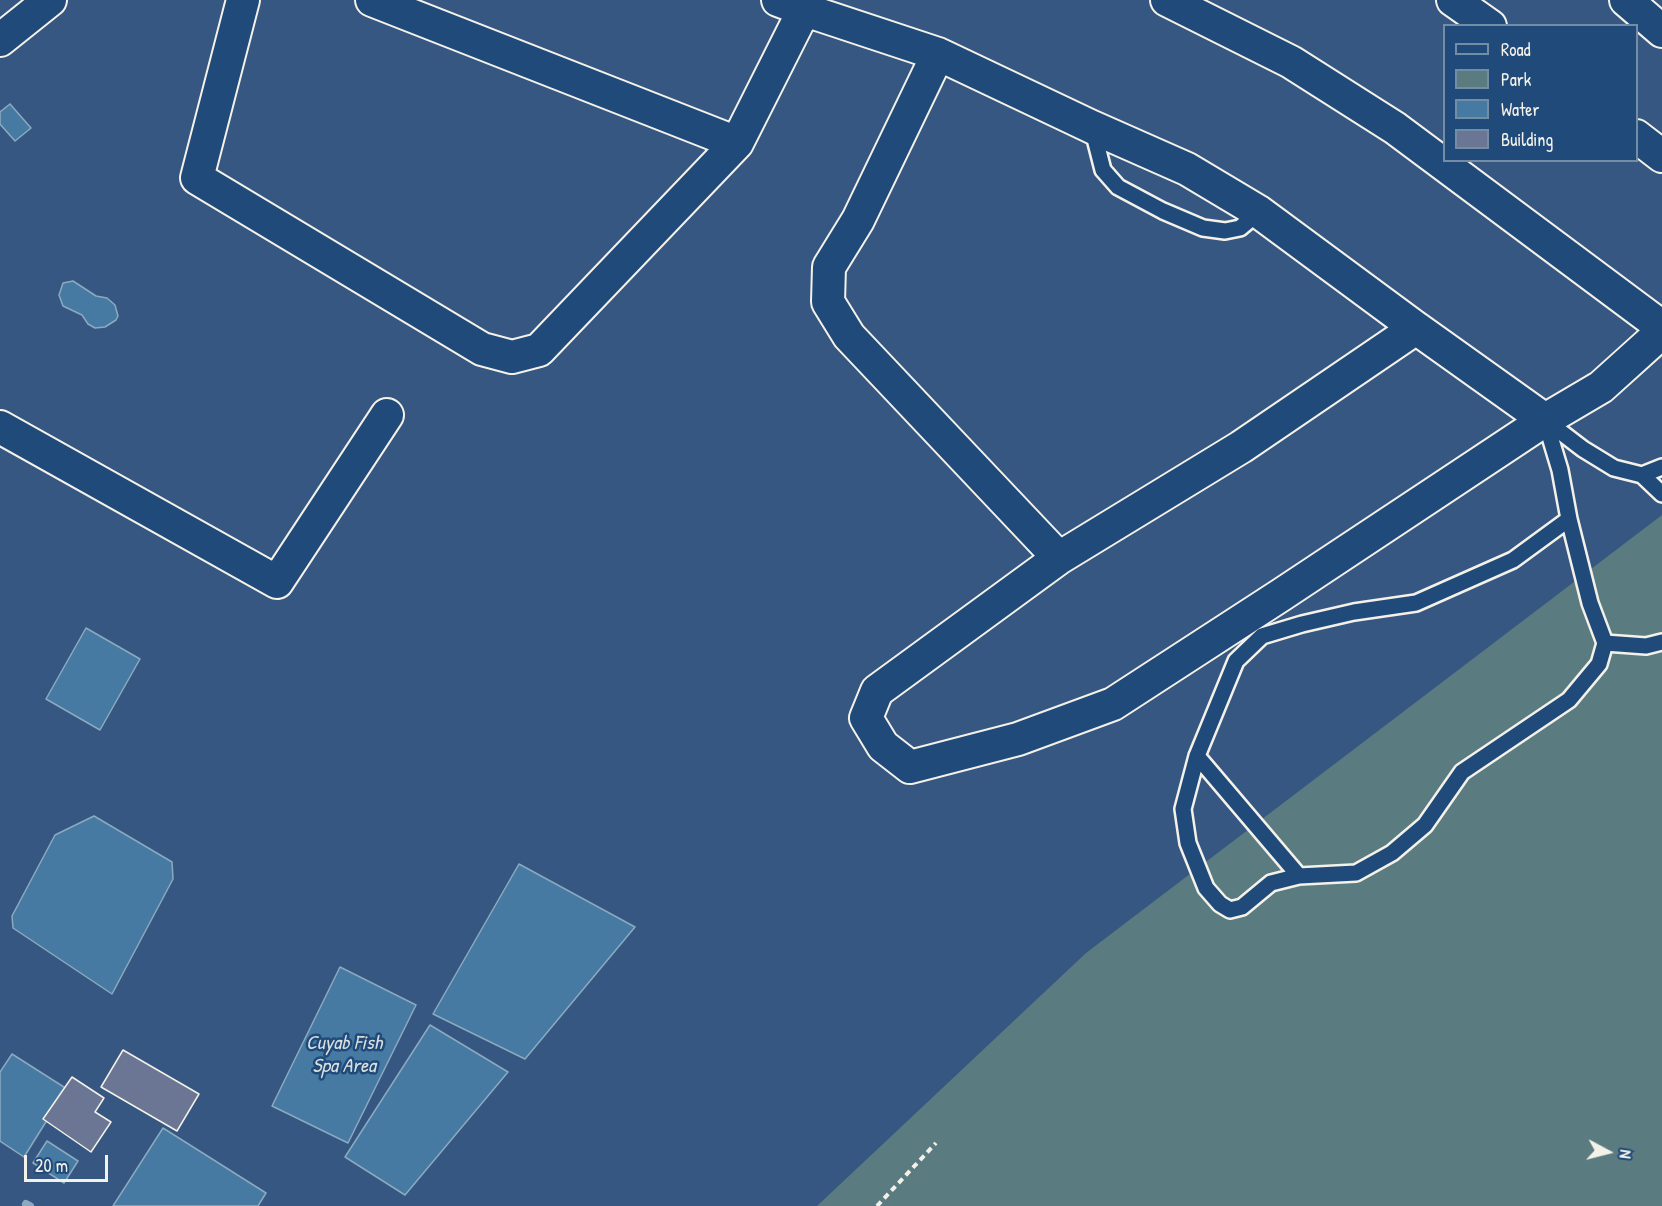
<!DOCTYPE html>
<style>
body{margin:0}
#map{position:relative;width:1662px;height:1206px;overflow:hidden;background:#365782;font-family:"Patrick Hand",sans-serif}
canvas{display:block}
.legend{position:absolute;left:1443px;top:24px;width:195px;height:138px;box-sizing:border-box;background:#1f4a7a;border:2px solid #748da6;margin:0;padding:8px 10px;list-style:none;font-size:18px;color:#f4f1e8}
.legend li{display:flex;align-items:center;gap:12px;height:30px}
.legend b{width:30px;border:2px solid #748da6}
.north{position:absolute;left:1578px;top:1122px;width:60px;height:60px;-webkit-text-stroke:4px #1f4a7a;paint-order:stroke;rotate:97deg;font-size:16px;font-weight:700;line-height:24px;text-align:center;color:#f4f1e8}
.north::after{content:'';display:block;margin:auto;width:21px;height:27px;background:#f4f1e8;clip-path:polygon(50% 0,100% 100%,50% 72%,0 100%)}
.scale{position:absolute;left:24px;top:1155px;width:84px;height:27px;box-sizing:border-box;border:3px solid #f4f1e8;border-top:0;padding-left:8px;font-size:18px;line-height:21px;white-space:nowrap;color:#f4f1e8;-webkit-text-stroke:4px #1f4a7a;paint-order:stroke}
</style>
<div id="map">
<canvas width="1662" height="1206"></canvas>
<ul class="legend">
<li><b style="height:8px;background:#1f4a7a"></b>Road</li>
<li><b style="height:16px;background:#5a7b80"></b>Park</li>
<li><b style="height:16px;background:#467aa3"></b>Water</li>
<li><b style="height:16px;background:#6b7594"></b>Building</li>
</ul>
<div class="north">N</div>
<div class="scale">20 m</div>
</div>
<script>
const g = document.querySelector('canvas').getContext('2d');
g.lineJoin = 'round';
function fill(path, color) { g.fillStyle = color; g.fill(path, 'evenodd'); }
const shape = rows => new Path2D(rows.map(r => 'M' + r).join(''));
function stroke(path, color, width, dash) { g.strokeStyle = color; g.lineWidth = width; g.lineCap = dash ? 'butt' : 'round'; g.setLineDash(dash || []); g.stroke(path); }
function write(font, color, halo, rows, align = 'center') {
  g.font = font + ' "Patrick Hand",sans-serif'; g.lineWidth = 5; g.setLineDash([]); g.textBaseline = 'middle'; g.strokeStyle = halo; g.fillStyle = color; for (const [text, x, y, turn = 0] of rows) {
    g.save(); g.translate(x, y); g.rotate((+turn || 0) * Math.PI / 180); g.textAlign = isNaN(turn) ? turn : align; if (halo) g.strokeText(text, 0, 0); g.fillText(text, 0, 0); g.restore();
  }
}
fill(shape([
 [1662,515,1662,1206,817,1206,1086,953]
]), '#5a7b80');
const water = shape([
 [10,104,31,128,15,141,0,124,0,112,10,104],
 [73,281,96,296,107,298,115,305,118,316,116,320,105,327,95,328,88,324,82,315,63,306,59,295,63,283,73,281],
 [86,628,140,659,100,730,46,699,86,628],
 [94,816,172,862,173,879,112,994,13,928,12,916,55,835,94,816],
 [519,864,635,927,525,1059,433,1014,519,864],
 [340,967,416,1005,348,1143,272,1106,340,967],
 [430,1025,508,1072,405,1195,345,1157,430,1025],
 [12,1054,78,1096,54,1109,24,1157,0,1141,0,1072,12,1054],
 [163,1128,266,1193,258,1206,113,1206,163,1128],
 [47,1141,78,1161,64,1183,33,1163,47,1141]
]);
fill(water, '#467aa3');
stroke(water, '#8caabf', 1.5);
stroke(shape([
 [26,1204,30,1206]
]), '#8caabf', 8);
const building = shape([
 [123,1050,199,1094,177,1131,101,1087,123,1050],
 [72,1077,104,1098,95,1112,111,1122,91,1152,43,1119,72,1077]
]);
fill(building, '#6b7594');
stroke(building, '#f4f1e8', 1.5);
const lane = shape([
 [1092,127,1103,170,1118,187,1163,211,1203,228,1225,231,1240,228,1259,212],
 [1545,420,1560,470,1569,519,1590,603,1605,643,1599,664,1569,700,1462,772,1425,825,1392,853,1356,873,1299,876,1271,883,1242,907,1230,910,1220,904,1206,888,1188,843,1183,809,1197,756,1236,661,1262,636,1302,624,1354,612,1416,603,1513,560,1569,519],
 [1545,420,1583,449,1614,468,1642,475,1662,467],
 [1642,475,1662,494],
 [1605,643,1646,646,1662,642],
 [1197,756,1299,876]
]);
const street = shape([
 [243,0,197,178,482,349,512,357,539,350,737,143,809,0],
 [372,0,737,143],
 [778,0,805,10,938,54,1092,127,1187,169,1259,212,1416,328,1241,447,1059,558,877,691,866,718,883,746,910,767,1018,739,1113,704,1281,595,1545,420,1601,387,1662,332],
 [1167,0,1291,62,1395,128,1662,327],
 [1453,0,1490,26],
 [1626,0,1662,31],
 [0,40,50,0],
 [938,54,858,220,829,267,828,302,849,336,1059,558],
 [1636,136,1662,156],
 [1416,328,1545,420],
 [0,427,277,582,387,415]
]);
stroke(lane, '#f4f1e8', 20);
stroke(street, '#f4f1e8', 36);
stroke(shape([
 [877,1206,936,1143]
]), '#f4f1e8', 4, [6, 4.5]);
stroke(lane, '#1f4a7a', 15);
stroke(street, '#1f4a7a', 32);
write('italic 20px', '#dadfde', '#1f4a7a', [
 ["Cuyab Fish",344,1044],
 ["Spa Area",344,1067]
]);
</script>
